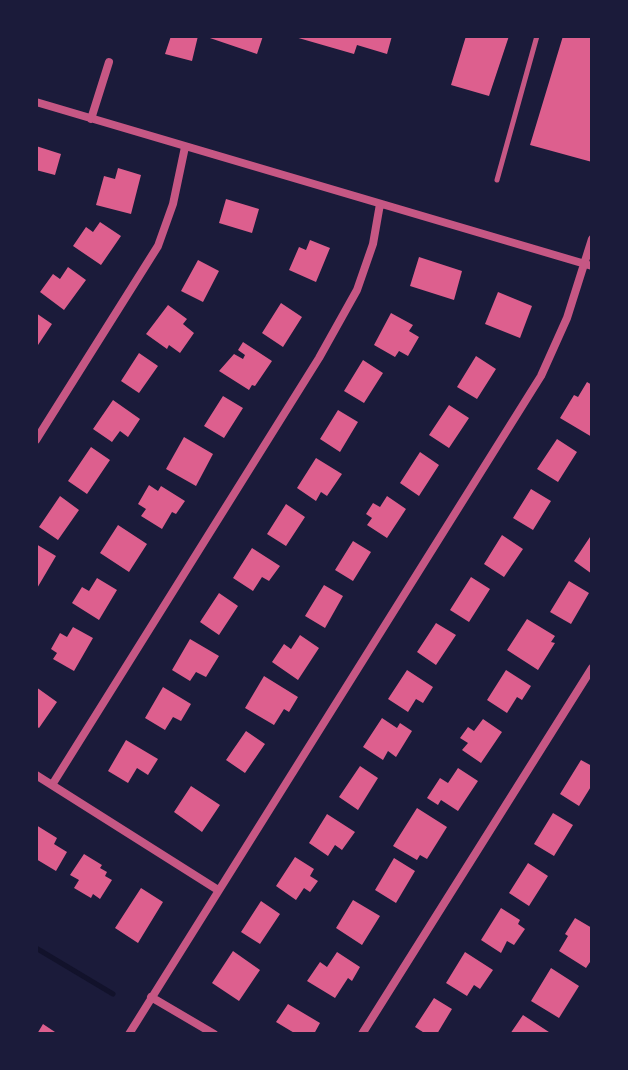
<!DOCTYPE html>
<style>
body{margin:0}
#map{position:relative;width:628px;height:1070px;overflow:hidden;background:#1b1b3a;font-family:Bitter,serif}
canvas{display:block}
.frame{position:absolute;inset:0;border:38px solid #1b1b3a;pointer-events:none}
</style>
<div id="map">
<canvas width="628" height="1070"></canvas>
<div class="frame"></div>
</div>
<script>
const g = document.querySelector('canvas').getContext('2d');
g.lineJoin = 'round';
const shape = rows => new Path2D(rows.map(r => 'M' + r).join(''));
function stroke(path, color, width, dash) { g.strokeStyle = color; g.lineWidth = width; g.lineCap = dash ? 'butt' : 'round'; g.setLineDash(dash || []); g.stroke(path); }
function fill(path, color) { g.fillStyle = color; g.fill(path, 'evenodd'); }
stroke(shape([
 [36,948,113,994]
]), '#12122b', 5);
fill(shape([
 [171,36,198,36,192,61,165,54],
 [204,36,263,36,257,54],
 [392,36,387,54,357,45,354,54,295,37],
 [466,36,509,36,489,96,451,85],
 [563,36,592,36,592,162,530,145],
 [36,146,61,154,55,175,36,170],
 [118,168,141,175,131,214,96,205,104,176,115,179],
 [226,199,259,209,252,233,219,223],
 [100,222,121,236,101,265,73,246,86,227,93,232],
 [310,240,330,248,316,282,289,270,299,247,306,250],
 [419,257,462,271,454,300,410,286],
 [198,260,219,271,203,302,181,291],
 [68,267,86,280,64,310,40,292,53,274,60,279],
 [498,292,532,306,520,338,485,324],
 [281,303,302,317,283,347,262,333],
 [168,305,187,319,183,324,194,333,180,353,169,345,167,349,146,334],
 [36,313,52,324,36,348],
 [391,313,413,325,409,331,419,337,408,356,399,351,395,357,374,345],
 [243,342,272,361,255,386,252,385,249,390,219,371,234,354,243,359,245,355,238,350],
 [139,353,158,366,139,393,121,381],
 [476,356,496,369,477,399,457,387],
 [363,360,383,373,364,403,344,391],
 [587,382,592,385,592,437,560,418,574,395,578,397],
 [223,396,243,408,224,438,204,426],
 [113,400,140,419,128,437,120,431,112,442,93,429],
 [449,405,469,418,449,448,429,435],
 [338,410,358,422,340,452,320,439],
 [184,437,213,454,196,486,166,469],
 [557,439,577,452,558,482,537,469],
 [91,447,110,460,87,494,68,481],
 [420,452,439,465,419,496,400,483],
 [316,458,342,474,327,496,321,492,316,501,297,488],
 [149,485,158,491,161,486,185,501,176,514,172,512,162,529,141,516,146,509,138,504],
 [531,489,551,501,533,530,513,518],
 [60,496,79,510,58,540,39,527],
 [387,496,406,509,387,538,367,525,372,518,366,514,373,503,380,507],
 [286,504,305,517,286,546,267,534],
 [118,525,147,544,129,572,100,553],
 [592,534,592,574,574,561],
 [502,535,523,549,504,577,484,564],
 [353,541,371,552,353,581,335,570],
 [36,544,56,556,36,590],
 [252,548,280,566,269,581,262,577,253,591,233,578],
 [471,577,490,589,469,622,450,610],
 [97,578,117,590,99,620,72,603,82,587,89,591],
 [569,581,589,593,571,624,550,612],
 [324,585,343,596,325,628,305,616],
 [219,593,238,606,219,635,200,622],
 [527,619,555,636,551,642,555,643,538,670,507,650],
 [436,623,456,635,436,665,417,652],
 [73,627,93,638,74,671,53,659,57,653,51,649,60,633,67,637],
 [300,635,319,648,298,680,272,662,284,644,291,649],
 [190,639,219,656,206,677,196,672,190,681,172,670],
 [407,670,433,687,423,703,416,699,408,712,388,699],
 [506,670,531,686,522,700,517,697,507,713,487,700],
 [264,676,298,697,289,712,284,709,274,725,245,708],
 [36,687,57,702,39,728,36,726],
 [163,687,191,704,181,721,173,717,165,730,145,718],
 [382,718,397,728,400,723,412,731,396,757,388,751,383,760,363,747],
 [483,719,502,732,481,763,462,750,468,743,460,738,468,727,474,731],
 [246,731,265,744,245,773,226,760],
 [126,740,158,759,148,775,137,768,128,783,108,771],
 [581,760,592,766,592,785,579,806,560,794],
 [360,766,378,778,358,810,339,797],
 [458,768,478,781,458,811,441,800,438,805,427,798,440,778,448,783],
 [191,786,220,805,202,832,174,812],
 [417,808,447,827,427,859,420,855,417,860,393,846],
 [553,813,573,825,554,856,534,844],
 [327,814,355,832,342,850,335,845,328,856,309,843],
 [36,825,57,838,54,844,67,852,56,871,36,859],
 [84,854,102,865,100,868,107,872,105,876,112,880,100,899,93,894,91,898,74,888,79,880,70,875],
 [295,857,314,869,310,876,318,881,310,892,304,888,296,900,276,886],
 [394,858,415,871,396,903,375,890],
 [528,863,548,876,529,906,509,893],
 [141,888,163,902,138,943,115,928],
 [353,900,380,916,362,945,336,928],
 [261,901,280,914,260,944,241,932],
 [501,908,520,920,518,924,525,929,514,945,507,941,501,953,481,940],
 [575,918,592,928,592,959,586,968,559,951,568,936,565,934],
 [233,951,260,970,239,1001,212,983],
 [337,952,360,967,352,981,348,978,335,998,307,981,320,962,327,967],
 [465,952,493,970,480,989,474,985,467,996,446,983],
 [551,968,579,986,559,1018,531,1001],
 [434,998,452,1009,437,1034,426,1034,415,1027],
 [288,1004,320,1023,314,1034,296,1034,276,1022],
 [523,1015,552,1034,510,1034],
 [43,1024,58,1034,37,1034]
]), '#dd5f8e');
stroke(shape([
 [497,180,537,36]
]), '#c65784', 5);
stroke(shape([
 [36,102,592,266],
 [91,119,109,62],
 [36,440,158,246,173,204,185,147],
 [36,775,218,890],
 [52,785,319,358,357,290,373,244,380,204],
 [151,997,214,1034],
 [129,1034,541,376,567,318,592,239],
 [362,1034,592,668]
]), '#c65784', 8);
</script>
